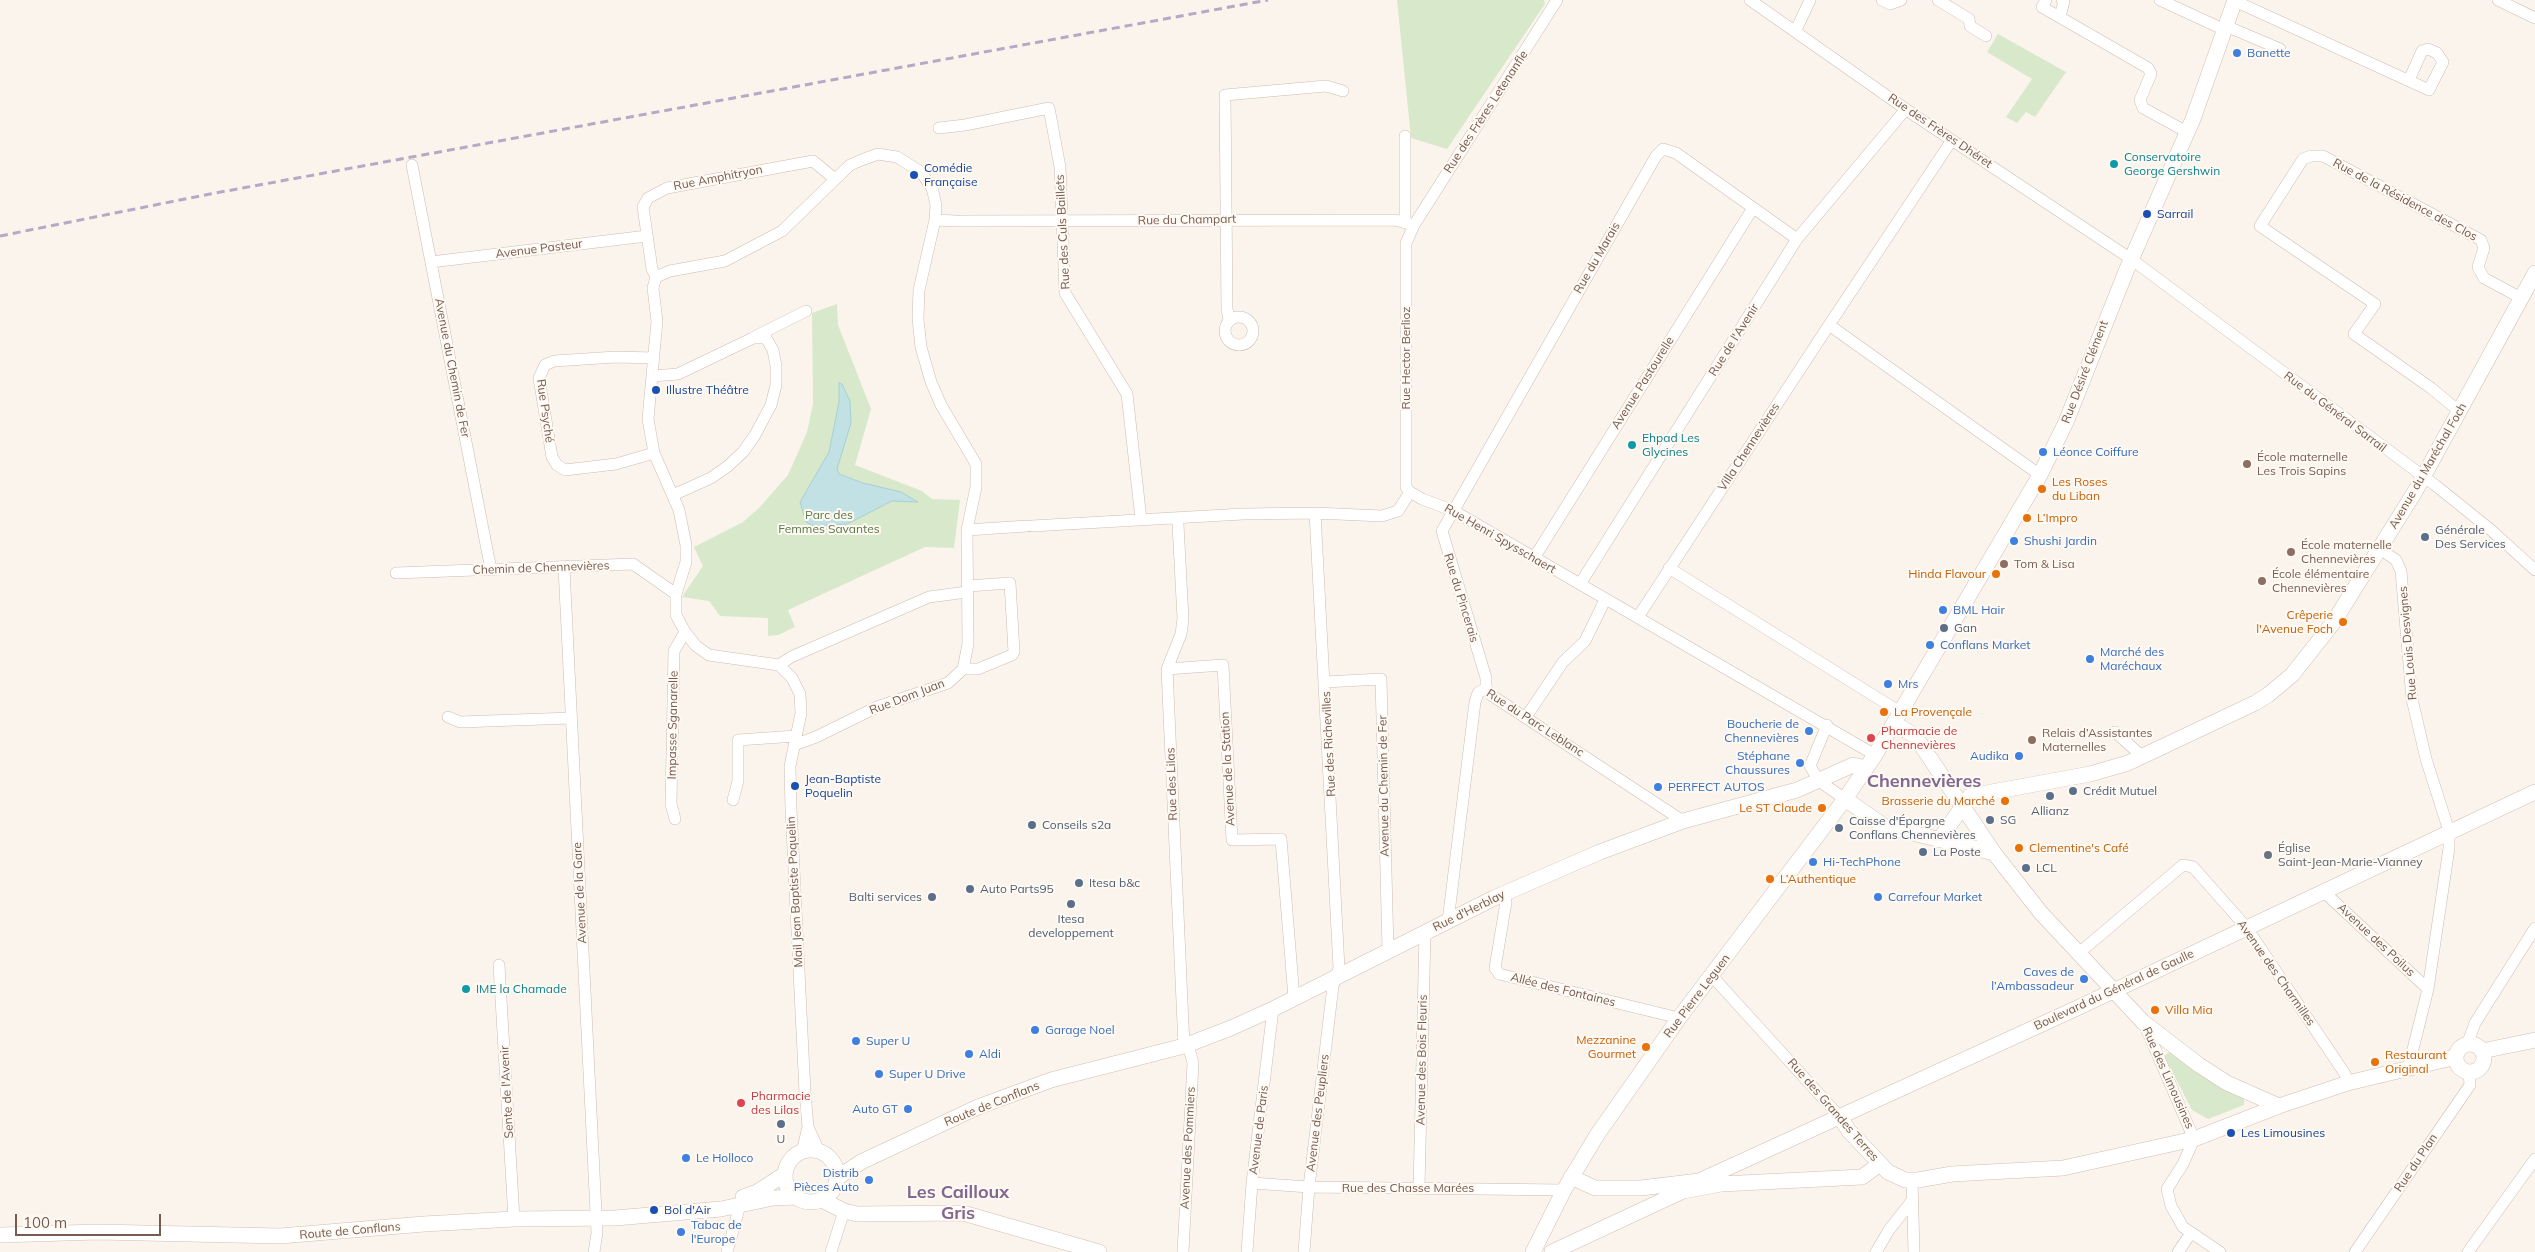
<!DOCTYPE html>
<meta charset="utf-8">
<style>
body{margin:0}
#map{position:relative;width:2535px;height:1252px;overflow:hidden;background:#fbf4ec;font-family:Mulish,sans-serif}
canvas{display:block}
.scale{position:absolute;left:15px;top:1214px;width:146px;height:22px;box-sizing:border-box;border:2px solid #755b50;border-top:0;padding-left:6px;font-size:15px;line-height:18px;white-space:nowrap;color:#755b50;-webkit-text-stroke:4px #fef9f2;paint-order:stroke}
</style>
<div id="map">
<canvas width="2535" height="1252"></canvas>
<div class="scale">100 m</div>
</div>
<script>
const g = document.querySelector('canvas').getContext('2d');
g.lineJoin = 'round';
function fill(path, color) { g.fillStyle = color; g.fill(path, 'evenodd'); }
const shape = rows => new Path2D(rows.map(r => 'M' + r).join(''));
function stroke(path, color, width, dash) { g.strokeStyle = color; g.lineWidth = width; g.lineCap = dash ? 'butt' : 'round'; g.setLineDash(dash || []); g.stroke(path); }
function write(font, color, halo, rows, align = 'center') {
  g.font = font + ' Mulish,sans-serif'; g.lineWidth = 4; g.setLineDash([]); g.textBaseline = 'middle'; g.strokeStyle = halo; g.fillStyle = color; for (const [text, x, y, turn = 0] of rows) {
    g.save(); g.translate(x, y); g.rotate((+turn || 0) * Math.PI / 180); g.textAlign = isNaN(turn) ? turn : align; if (halo) g.strokeText(text, 0, 0); g.fillText(text, 0, 0); g.restore();
  }
}
fill(shape([
 [1397,0,1544,0,1545,4,1447,149,1411,138],
 [1998,34,2066,72,2035,117,2026,112,2017,123,2006,117,2032,79,1987,52],
 [837,304,838,325,871,409,855,465,922,491,932,499,960,500,954,548,925,547,788,610,795,627,778,635,768,636,768,618,720,616,709,601,682,597,703,566,694,547,743,522,759,508,788,475,807,432,813,404,812,313],
 [2172,1051,2244,1097,2244,1105,2208,1119,2192,1110,2165,1058,2165,1055]
]), '#d8e8ca');
const water = shape([
 [839,383,842,384,850,401,851,423,837,469,839,474,863,483,901,492,918,502,892,501,847,524,814,526,806,522,800,502,829,452,839,402,839,383]
]);
fill(water, '#c1e1e4');
stroke(water, '#a8d0d5', 1);
const street = shape([
 [1557,0,1414,225,1406,243,1406,487,1410,492,1422,499,1454,511,1875,755],
 [1750,0,1917,117,2131,259,2435,485,2491,530,2535,570],
 [1882,0,1890,4,1901,0],
 [1938,0,1969,19,1970,26,1986,36],
 [2046,0,2042,7,2148,68,2151,74,2140,100,2143,108,2187,132],
 [2160,0,2225,30],
 [2498,0,2535,18],
 [2235,1,2429,90,2443,62,2437,53,2428,49,2422,51,2409,80],
 [2060,17,2064,1,2062,0],
 [2226,26,2280,49],
 [1796,30,1810,0],
 [939,128,965,125,1049,108,1060,167,1065,293,1127,394,1141,519],
 [412,165,491,570],
 [935,220,956,221],
 [960,221,1395,220,1414,225],
 [1405,223,1405,136],
 [431,262,647,236],
 [656,277,670,271,725,261,782,231,850,165,864,159,878,154,897,157,921,172,932,188,936,205,935,220,919,290,918,319,921,347,931,382,941,405,976,464,976,487,967,530,968,644,963,669],
 [656,277,653,288,657,321,648,419,654,453,679,510,686,545,686,562,676,594,676,615,685,632,696,646,709,655,779,665],
 [656,277,652,269,643,207,648,198,667,188,813,161,835,179],
 '1225 331a14 14 0 1 1 28 0a14 14 0 1 1-28 0Z',
 [1229,320,1227,309,1225,95,1326,86,1343,91],
 [1829,325,1952,140],
 [754,337,806,311],
 [653,358,616,357,554,361,545,365,539,378,552,457,557,465,565,470,616,464,654,453],
 [653,376,678,374,753,338,766,338,773,350,776,366,776,385,771,405,755,435,743,452,728,466,711,478,673,495],
 [2460,412,2431,388,2354,334,2375,304,2260,226,2303,159,2311,156,2323,156,2481,240,2484,248,2478,267,2484,278,2521,298],
 [1178,524,1183,619,1181,634,1167,669,1184,1046],
 [1032,526,1243,514,1315,513,1382,516,1398,511,1410,492],
 [967,530,1027,526],
 [2380,549,2396,560,2401,571,2412,699,2426,759,2449,831,2449,848,2428,989,2408,1069],
 [1534,558,1753,208],
 [564,568,597,1233,594,1252],
 [1669,568,1900,712],
 [396,573,633,564,676,594],
 [1580,584,1797,239,1906,109],
 [1638,617,1829,325,2040,475],
 [779,665,792,678,800,694,801,713,790,766,791,809,805,1093,808,1127,819,1151],
 [779,665,791,657,929,597,967,592],
 [963,669,978,669,1012,655,1014,652,1010,583,968,586],
 [1167,669,1223,665,1232,840,1281,839,1294,998],
 [1325,682,1381,679,1388,950],
 [1486,688,1486,678,1442,531,1656,156,1663,149,1676,153,1797,239],
 [1486,688,1491,695,1683,821],
 [448,717,460,722,571,718],
 [1526,717,1563,662,1585,641,1605,600],
 [1827,725,1810,766,1819,781,1845,799],
 [2115,732,2143,757],
 [794,745,816,737,877,707,948,683,963,669],
 [733,800,738,781,738,740,796,736],
 [675,819,671,804,674,651,685,632],
 [2324,892,2428,989],
 [1502,894,1506,902,1495,968,1499,974,1679,1018],
 [1448,921,1475,702,1478,693,1486,688],
 [2079,953,2183,865,2193,867,2247,928,2345,1074,2348,1083],
 [499,965,514,1219],
 [1712,976,1840,1117],
 [2144,1023,2194,1139,2183,1164,2167,1189,2171,1206,2183,1227,2220,1252],
 [2467,1045,2475,1023,2535,928],
 [802,1152,808,1127],
 [1912,1181,1914,1252],
 [1252,1183,1309,1187,1564,1190],
 [1419,1188,1425,932],
 [727,1252,740,1205],
 [831,1252,844,1211],
 [1183,1252,1193,1063,1188,1045],
 [1247,1252,1252,1183,1273,1009],
 [1304,1252,1309,1187,1333,986,1339,968,1315,513],
 [1876,1252,1889,1230,1911,1202],
 [2178,1252,2191,1233],
 [2355,1252,2470,1085,2469,1072],
 [2468,1252,2535,1159]
]);
const secondary = shape([
 [1894,723,1915,736,1994,853,2041,913,2143,1022,2199,1065,2227,1083,2279,1106],
 [1845,799,1884,826,1994,853],
 [1939,840,1970,796,2090,774,2128,763,2255,703,2268,695,2292,675,2333,623,2416,490,2535,273],
 '2456 1058a14 14 0 1 1 28 0a14 14 0 1 1-28 0Z',
 [2482,1051,2535,1040],
 [1840,1117,1849,1131,1888,1172,1905,1180,1918,1180,1952,1174,2063,1168,2194,1139,2279,1106,2348,1083,2456,1057],
 '785 1176a26 26 0 1 1 52 0a26 26 0 1 1-52 0Z',
 [1571,1177,1595,1188,1641,1188,1699,1181,2075,1009,2535,792],
 [837,1178,861,1162,978,1107,1051,1080,1184,1046,1231,1028,1273,1009,1494,898,1600,852,1683,821,1797,790,1853,765,1866,768],
 [743,1197,757,1192,785,1174],
 [822,1200,844,1211,857,1214,963,1213,1099,1252],
 [0,1235,98,1232,280,1236,424,1224,514,1219,615,1218,721,1209,773,1198,796,1197],
 [1533,1252,1564,1190,1597,1135,1679,1018,1845,799,1875,755,2040,475,2066,422,2127,269,2193,119,2235,0],
 [1552,1252,1683,1191,1721,1184,1862,1177,1880,1164]
]);
stroke(street, '#cdbcb2', 12);
stroke(secondary, '#d2beb2', 16);
stroke(street, '#fff', 11);
stroke(secondary, '#fff', 15);
stroke(shape([
 [0,236,210,194,1268,0]
]), '#b7a9c5', 3, [8, 5]);
for (const [x, y, r, color] of [
 [2237,53,5,"#3f7fe0"],
 [2114,164,5,"#0f9aa8"],
 [914,175,5,"#1a4fb4"],
 [2147,214,5,"#1a4fb4"],
 [656,390,5,"#1a4fb4"],
 [1632,445,5,"#0f9aa8"],
 [2043,452,5,"#3f7fe0"],
 [2247,464,5,"#8d6e63"],
 [2042,489,5,"#e8710a"],
 [2027,518,5,"#e8710a"],
 [2425,537,5,"#5c6f8a"],
 [2014,541,5,"#3f7fe0"],
 [2291,552,5,"#8d6e63"],
 [2004,564,5,"#8d6e63"],
 [1996,574,5,"#e8710a"],
 [2262,581,5,"#8d6e63"],
 [1943,610,5,"#3f7fe0"],
 [2343,622,5,"#e8710a"],
 [1944,628,5,"#5c6f8a"],
 [1930,645,5,"#3f7fe0"],
 [2090,659,5,"#3f7fe0"],
 [1888,684,5,"#3f7fe0"],
 [1884,712,5,"#e8710a"],
 [1809,731,5,"#3f7fe0"],
 [1871,738,5,"#e0444e"],
 [2032,740,5,"#8d6e63"],
 [2019,756,5,"#3f7fe0"],
 [1800,763,5,"#3f7fe0"],
 [795,786,5,"#1a4fb4"],
 [1658,787,5,"#3f7fe0"],
 [2073,791,5,"#5c6f8a"],
 [2050,796,5,"#5c6f8a"],
 [2005,801,5,"#e8710a"],
 [1822,808,5,"#e8710a"],
 [1990,820,5,"#5c6f8a"],
 [1032,825,5,"#5c6f8a"],
 [1839,828,5,"#5c6f8a"],
 [2019,848,5,"#e8710a"],
 [1923,852,5,"#5c6f8a"],
 [2268,855,5,"#6b7280"],
 [1813,862,5,"#3f7fe0"],
 [2026,868,5,"#5c6f8a"],
 [1770,879,5,"#e8710a"],
 [1079,883,5,"#5c6f8a"],
 [970,889,5,"#5c6f8a"],
 [932,897,5,"#5c6f8a"],
 [1878,897,5,"#3f7fe0"],
 [1071,904,5,"#5c6f8a"],
 [2084,979,5,"#3f7fe0"],
 [466,989,5,"#0f9aa8"],
 [2155,1010,5,"#e8710a"],
 [1035,1030,5,"#3f7fe0"],
 [856,1041,5,"#3f7fe0"],
 [1646,1047,5,"#e8710a"],
 [969,1054,5,"#3f7fe0"],
 [2375,1062,5,"#e8710a"],
 [879,1074,5,"#3f7fe0"],
 [741,1103,5,"#e0444e"],
 [908,1109,5,"#3f7fe0"],
 [781,1124,5,"#5c6f8a"],
 [2231,1133,5,"#1a4fb4"],
 [686,1158,5,"#3f7fe0"],
 [869,1180,5,"#3f7fe0"],
 [654,1210,5,"#1a4fb4"],
 [681,1232,5,"#3f7fe0"]
]) { const dot = new Path2D(); dot.arc(x, y, r, 0, 2 * Math.PI); g.fillStyle = color; g.fill(dot); stroke(dot, '#fef9f2', 2); }
write('12px', '#366cbe', '#fef9f2', [
 ["Banette",2247,53],
 ["Léonce Coiffure",2053,452],
 ["Shushi Jardin",2024,541],
 ["BML Hair",1953,610],
 ["Conflans Market",1940,645],
 ["Marché des",2100,652],
 ["Maréchaux",2100,666],
 ["Mrs",1898,684],
 ["Boucherie de",1799,724,"right"],
 ["Chennevières",1799,738,"right"],
 ["Stéphane",1790,756,"right"],
 ["Chaussures",1790,770,"right"],
 ["Audika",2009,756,"right"],
 ["PERFECT AUTOS",1668,787],
 ["Hi-TechPhone",1823,862],
 ["Carrefour Market",1888,897],
 ["Caves de",2074,972,"right"],
 ["l’Ambassadeur",2074,986,"right"],
 ["Garage Noel",1045,1030],
 ["Super U",866,1041],
 ["Aldi",979,1054],
 ["Super U Drive",889,1074],
 ["Auto GT",898,1109,"right"],
 ["Le Holloco",696,1158],
 ["Distrib",859,1173,"right"],
 ["Pièces Auto",859,1187,"right"],
 ["Tabac de",691,1225],
 ["l'Europe",691,1239]
], 'left');
write('12px', '#755b50', '#fef9f2', [
 ["Rue des Frères Letenanfle",1486,112,-57],
 ["Rue des Frères Dhéret",1940,131,34],
 ["Rue Amphitryon",718,178,-11],
 ["Rue de la Résidence des Clos",2405,200,28],
 ["Rue du Champart",1187,220,-1],
 ["Rue des Culs Baillets",1063,232,-93],
 ["Avenue Pasteur",539,249,-7],
 ["Rue du Marais",1597,258,-60],
 ["Rue de l'Avenir",1734,340,-58],
 ["Rue Hector Berlioz",1406,358,-90],
 ["Avenue du Chemin de Fer",452,368,79],
 ["Rue Désiré Clément",2085,372,-69],
 ["Avenue Pastourelle",1643,383,-58],
 ["Rue Psyché",545,411,82],
 ["Rue du Général Sarrail",2335,412,37],
 ["Villa Chennevières",1749,447,-57],
 ["Avenue du Maréchal Foch",2428,466,-60],
 ["Rue Henri Spysschaert",1500,539,30],
 ["Chemin de Chennevières",541,568,-2],
 ["Rue du Pincerais",1461,598,73],
 ["Rue Louis Desvignes",2408,643,-95],
 ["Rue Dom Juan",907,697,-21],
 ["Rue du Parc Leblanc",1535,723,33],
 ["Impasse Sganarelle",673,725,-89],
 ["Rue des Richevilles",1329,744,-93],
 ["Avenue de la Station",1228,769,-93],
 ["Rue des Lilas",1172,784,-92],
 ["Avenue du Chemin de Fer",1384,786,-91],
 ["Mail Jean Baptiste Poquelin",795,892,-93],
 ["Avenue de la Gare",580,893,-93],
 ["Rue d'Herblay",1469,911,-26],
 ["Avenue des Poilus",2376,940,43],
 ["Avenue des Charmilles",2276,973,55],
 ["Allée des Fontaines",1563,990,14],
 ["Boulevard du Général de Gaulle",2114,990,-25],
 ["Rue Pierre Leguen",1697,996,-53],
 ["Avenue des Bois Fleuris",1422,1060,-89],
 ["Rue des Limousines",2168,1078,66],
 ["Sente de l'Avenir",507,1092,-93],
 ["Route de Conflans",992,1104,-22],
 ["Rue des Grandes Terres",1833,1110,49],
 ["Avenue des Peupliers",1318,1113,-83],
 ["Avenue de Paris",1259,1130,-83],
 ["Avenue des Pommiers",1188,1148,-87],
 ["Rue du Plan",2416,1163,-56],
 ["Rue des Chasse Marées",1408,1188],
 ["Route de Conflans",350,1231,-5]
]);
write('12px', '#0d838f', '#fef9f2', [
 ["Conservatoire",2124,157],
 ["George Gershwin",2124,171],
 ["Ehpad Les",1642,438],
 ["Glycines",1642,452],
 ["IME la Chamade",476,989]
], 'left');
write('12px', '#164399', '#fef9f2', [
 ["Comédie",924,168],
 ["Française",924,182],
 ["Sarrail",2157,214],
 ["Illustre Théâtre",666,390],
 ["Jean-Baptiste",805,779],
 ["Poquelin",805,793],
 ["Les Limousines",2241,1133],
 ["Bol d'Air",664,1210]
], 'left');
write('12px', '#785e54', '#fef9f2', [
 ["École maternelle",2257,457],
 ["Les Trois Sapins",2257,471],
 ["École maternelle",2301,545],
 ["Chennevières",2301,559],
 ["Tom & Lisa",2014,564],
 ["École élémentaire",2272,574],
 ["Chennevières",2272,588],
 ["Relais d’Assistantes",2042,733],
 ["Maternelles",2042,747]
], 'left');
write('12px', '#c56008', '#fef9f2', [
 ["Les Roses",2052,482],
 ["du Liban",2052,496],
 ["L’Impro",2037,518],
 ["Hinda Flavour",1986,574,"right"],
 ["Crêperie",2333,615,"right"],
 ["l'Avenue Foch",2333,629,"right"],
 ["La Provençale",1894,712],
 ["Brasserie du Marché",1995,801,"right"],
 ["Le ST Claude",1812,808,"right"],
 ["Clementine's Café",2029,848],
 ["L’Authentique",1780,879],
 ["Villa Mia",2165,1010],
 ["Mezzanine",1636,1040,"right"],
 ["Gourmet",1636,1054,"right"],
 ["Restaurant",2385,1055],
 ["Original",2385,1069]
], 'left');
write('12px', '#597949', '#fef9f2', [
 ["Parc des",829,515],
 ["Femmes Savantes",829,529]
]);
write('12px', '#4e5e75', '#fef9f2', [
 ["Générale",2435,530],
 ["Des Services",2435,544],
 ["Gan",1954,628],
 ["Crédit Mutuel",2083,791],
 ["Allianz",2050,811,"center"],
 ["SG",2000,820],
 ["Caisse d'Épargne",1849,821],
 ["Conflans Chennevières",1849,835],
 ["Conseils s2a",1042,825],
 ["La Poste",1933,852],
 ["LCL",2036,868],
 ["Itesa b&c",1089,883],
 ["Auto Parts95",980,889],
 ["Balti services",922,897,"right"],
 ["Itesa",1071,919,"center"],
 ["developpement",1071,933,"center"],
 ["U",781,1139,"center"]
], 'left');
write('12px', '#be3a42', '#fef9f2', [
 ["Pharmacie de",1881,731],
 ["Chennevières",1881,745],
 ["Pharmacie",751,1096],
 ["des Lilas",751,1110]
], 'left');
write('12px', '#5b616d', '#fef9f2', [
 ["Église",2278,848],
 ["Saint-Jean-Marie-Vianney",2278,862]
], 'left');
write('bold 18px', '#816890', '#fef9f2', [
 ["Chennevières",1924,782],
 ["Les Cailloux",958,1193],
 ["Gris",958,1214]
]);
</script>
